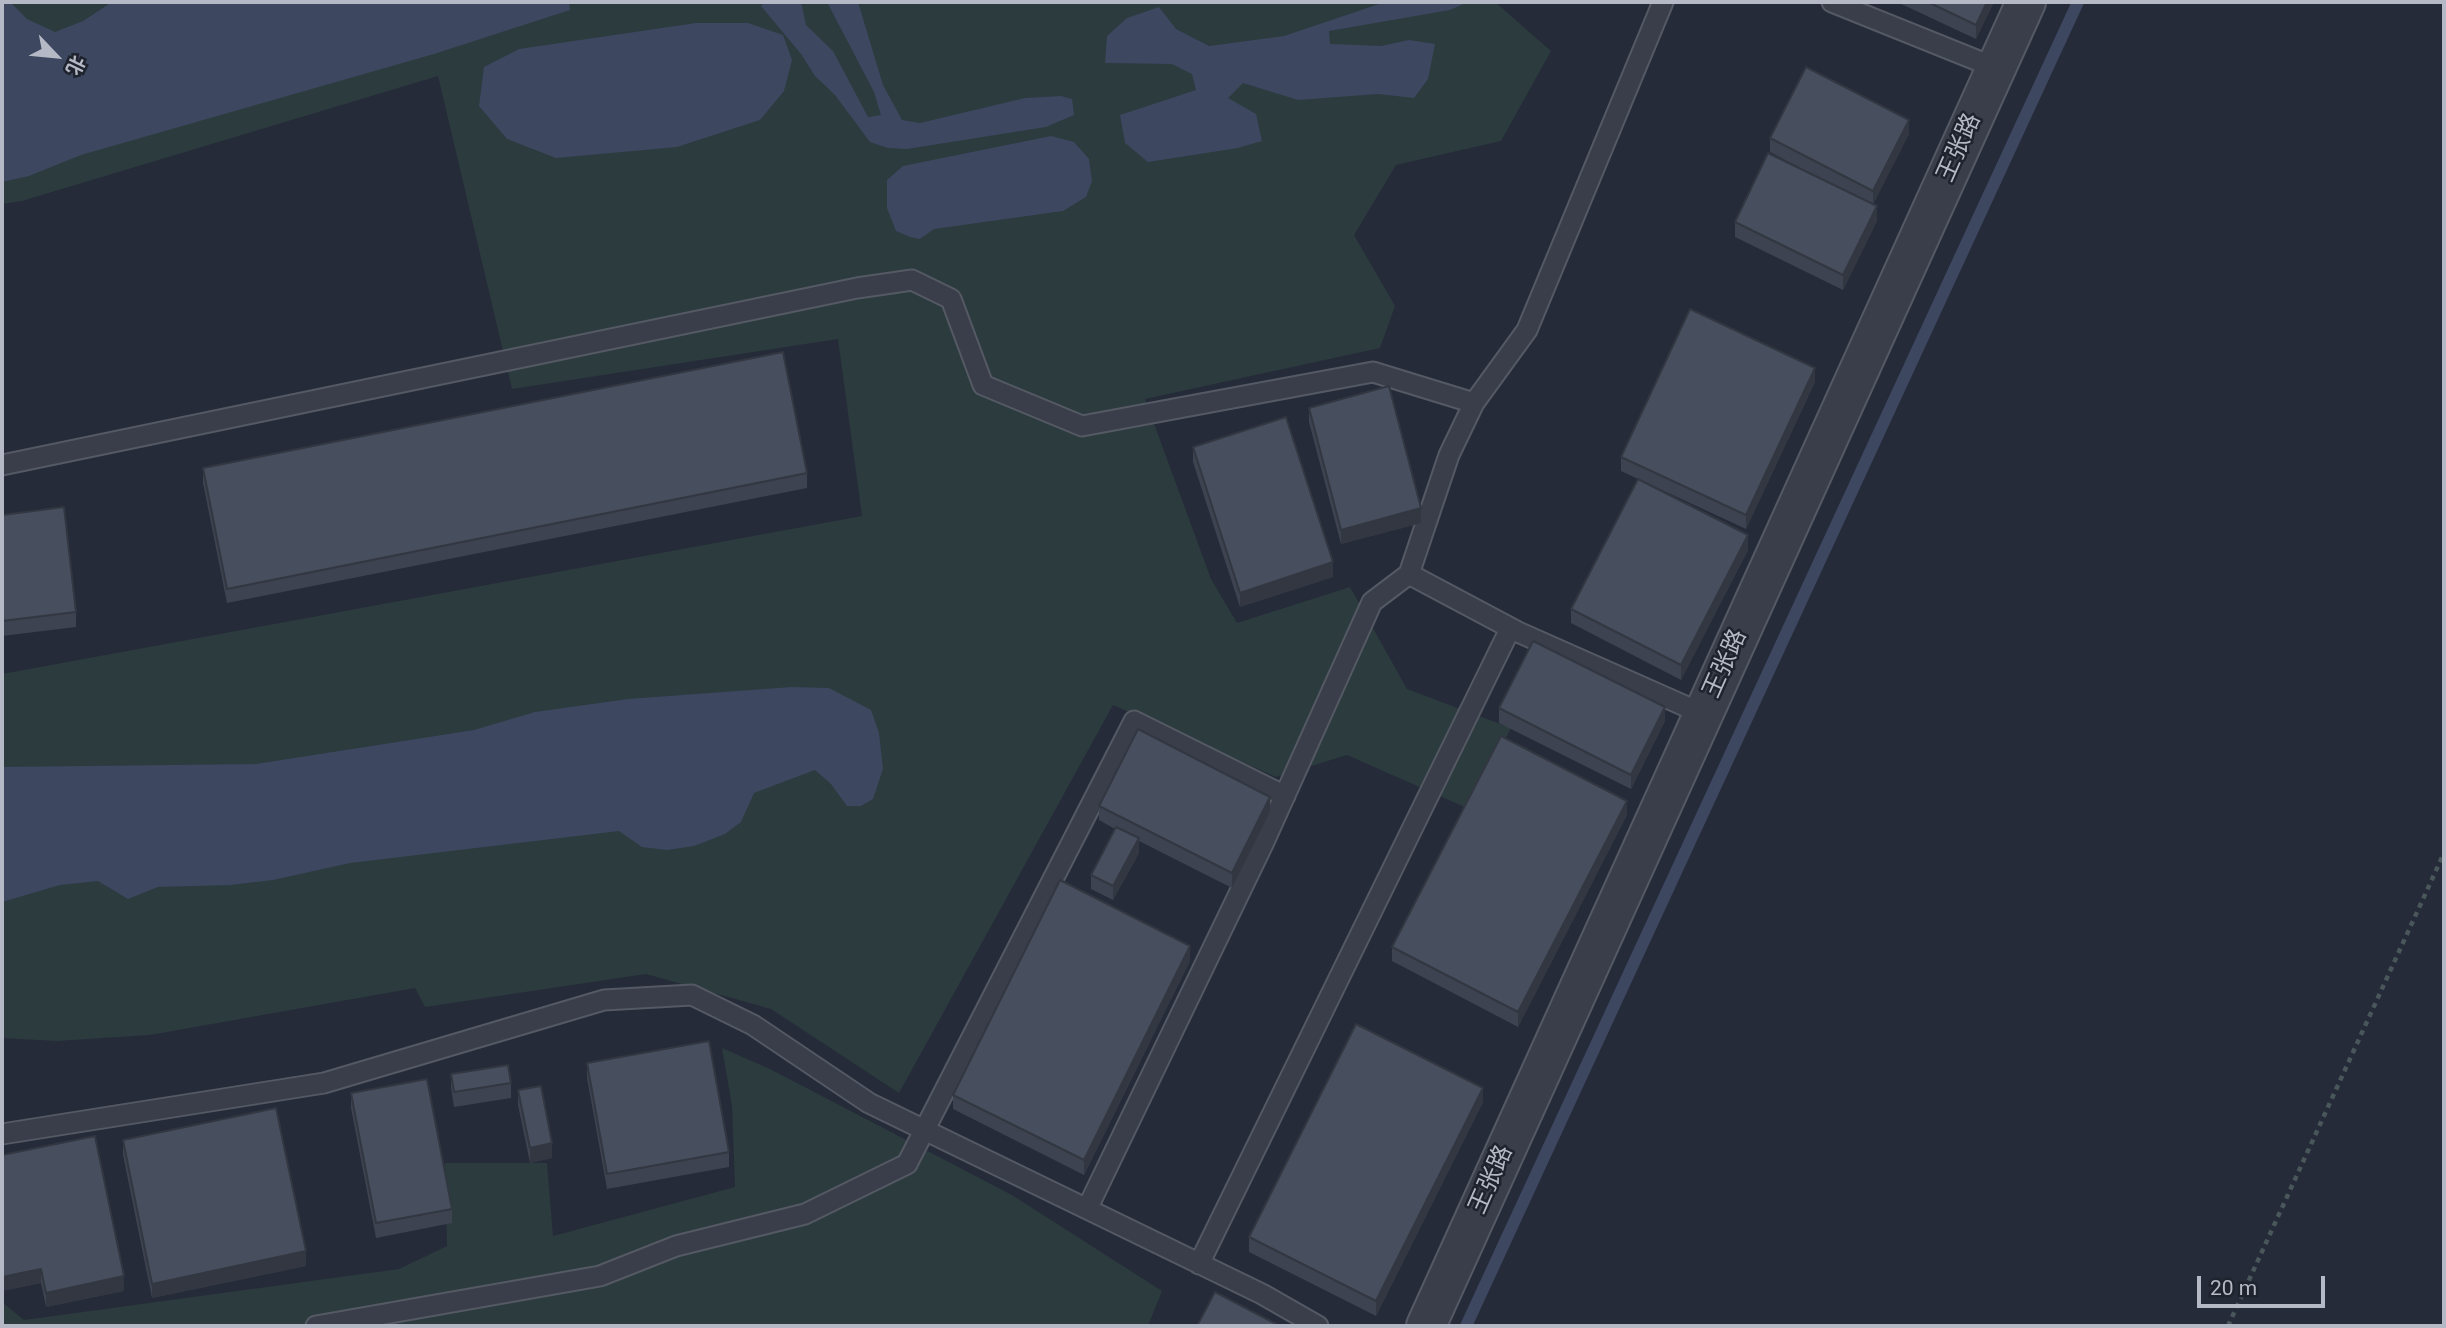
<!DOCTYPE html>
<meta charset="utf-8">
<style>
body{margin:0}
#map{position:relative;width:2446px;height:1328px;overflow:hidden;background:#252b39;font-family:Roboto,"Noto Sans SC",sans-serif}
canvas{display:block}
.frame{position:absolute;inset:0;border:4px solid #b4b9c5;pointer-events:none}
.north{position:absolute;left:21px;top:21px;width:70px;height:70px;-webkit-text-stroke:5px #1e232e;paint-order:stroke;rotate:116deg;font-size:19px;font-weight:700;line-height:28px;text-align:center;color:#b4b9c5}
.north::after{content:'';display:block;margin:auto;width:24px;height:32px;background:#b4b9c5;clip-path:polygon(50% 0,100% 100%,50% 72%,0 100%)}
.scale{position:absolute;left:2197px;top:1276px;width:128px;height:32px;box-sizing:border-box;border:4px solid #b4b9c5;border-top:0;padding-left:9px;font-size:21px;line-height:24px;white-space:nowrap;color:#b4b9c5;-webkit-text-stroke:5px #1e232e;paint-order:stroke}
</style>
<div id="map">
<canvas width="2446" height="1328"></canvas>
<div class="frame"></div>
<div class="north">北</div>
<div class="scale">20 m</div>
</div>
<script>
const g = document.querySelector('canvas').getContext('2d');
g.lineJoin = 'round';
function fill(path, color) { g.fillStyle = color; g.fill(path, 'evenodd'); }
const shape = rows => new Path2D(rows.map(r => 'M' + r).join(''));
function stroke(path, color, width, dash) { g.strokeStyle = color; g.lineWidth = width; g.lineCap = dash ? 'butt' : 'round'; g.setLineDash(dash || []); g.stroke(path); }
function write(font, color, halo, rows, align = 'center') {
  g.font = font + ' Roboto,"Noto Sans SC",sans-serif'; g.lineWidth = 5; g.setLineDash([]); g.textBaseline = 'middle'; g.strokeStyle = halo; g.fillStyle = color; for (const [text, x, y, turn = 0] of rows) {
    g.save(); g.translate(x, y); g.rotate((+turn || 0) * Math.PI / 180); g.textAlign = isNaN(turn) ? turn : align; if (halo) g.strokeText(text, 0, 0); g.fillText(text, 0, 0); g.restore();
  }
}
fill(shape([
 [2,2,1495,2,1551,51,1501,141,1396,165,1354,235,1395,306,1380,348,1145,399,1211,579,1237,623,1350,587,1407,689,1511,728,1469,809,1347,755,1276,777,1113,705,899,1093,771,1009,646,974,425,1007,415,988,150,1035,57,1041,2,1038,2,674,862,516,838,339,512,389,438,76,22,201,2,204],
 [722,1048,770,1069,1012,1195,1162,1291,1148,1326,2,1326,2,1302,24,1320,399,1269,447,1246,445,1163,547,1163,553,1236,735,1187,732,1106]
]), '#2b3b3e');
fill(shape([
 [2,2,10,2,27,19,55,32,83,21,112,2,569,2,570,10,434,54,81,155,29,176,2,182],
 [764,2,801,2,806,25,833,51,868,117,881,115,874,92,827,2,858,2,883,85,902,120,920,123,1025,98,1061,96,1072,99,1074,115,1046,127,907,149,888,148,870,142,835,95,815,76,801,54,761,6],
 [1385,2,1468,2,1450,10,1329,31,1330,44,1381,46,1409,40,1435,44,1428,79,1414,98,1378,94,1298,100,1243,83,1228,98,1256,114,1262,141,1238,148,1148,162,1125,143,1120,115,1196,90,1192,74,1172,64,1105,63,1107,36,1127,18,1159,7,1176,29,1209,46,1284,36],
 [696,23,748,23,783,35,792,60,784,91,760,120,677,147,556,158,507,139,479,106,484,67,519,49],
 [1051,136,1074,142,1089,159,1092,181,1086,197,1063,211,934,229,920,239,910,237,896,231,887,208,887,180,903,166],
 [792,687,829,688,871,710,879,733,883,769,873,799,861,806,847,806,831,784,815,770,754,793,741,822,725,834,694,846,667,850,642,847,619,831,350,863,273,880,230,885,158,887,128,899,98,881,60,885,2,902,2,767,256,764,474,730,535,712,628,699]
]), '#3d4760');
stroke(shape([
 [1466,1326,2078,2]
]), '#3d4760', 12);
const service = shape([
 [1832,2,1996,68],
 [2,465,857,288,912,280,951,299,983,385,1082,426,1373,372,1474,403],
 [1409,574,1449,455,1474,403,1527,330,1663,2],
 [2,1134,324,1083,604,1000,692,995,753,1025,869,1103,1262,1294,1318,1326],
 [1087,1209,1263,844,1372,602,1409,574,1518,632,1703,714],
 [1199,1264,1510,629],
 [316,1326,600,1276,676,1246,805,1214,907,1164,1134,721,1285,796]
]);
const minor = shape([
 [1426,1326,2026,2]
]);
stroke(service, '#545964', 23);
stroke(minor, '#545964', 42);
stroke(shape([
 [2228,1326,2444,853]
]), '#49575b', 4.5, [5, 5]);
stroke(service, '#393e4a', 19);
stroke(minor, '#393e4a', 38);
fill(shape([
 [1897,2,1994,2,1976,39],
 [1909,134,1873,204,1877,221,1843,290,1735,237,1735,222,1821,179,1770,152,1770,138],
 [1815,382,1746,529,1621,471,1621,457],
 [1309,408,1421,523,1341,544,1309,422],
 [1193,447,1333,577,1240,607,1193,462],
 [203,468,807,473,807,488,227,603,203,483],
 [2,515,76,612,76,627,2,636],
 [1748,550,1681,680,1571,623,1571,609],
 [1499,708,1665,721,1631,789,1499,723],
 [1099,806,1270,812,1232,888,1139,841,1139,853,1113,900,1091,889,1091,875,1115,829,1099,820],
 [1627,815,1518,1027,1392,961,1392,947],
 [1190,961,1084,1175,953,1109,953,1095],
 [587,1063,729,1152,729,1167,607,1189,587,1078],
 [451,1074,511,1083,511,1098,454,1107,451,1088],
 [518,1090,552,1158,530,1163,518,1105],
 [351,1093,452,1209,452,1223,376,1238,351,1108],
 [1483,1102,1376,1316,1249,1252,1249,1237],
 [123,1140,306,1266,152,1298,123,1155],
 [2,1155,124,1291,46,1307,41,1283,2,1291]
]), '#3d4350');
fill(shape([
 [1987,2,1994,2,1976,39,1976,25],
 [1909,120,1909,134,1873,205,1873,191],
 [1877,206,1877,221,1843,290,1843,275],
 [1815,368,1815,382,1746,529,1746,515],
 [1421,508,1421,523,1341,544,1341,530],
 [1748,535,1748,550,1681,680,1681,665],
 [1333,562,1333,577,1240,607,1240,593],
 [1665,707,1665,721,1631,789,1631,775],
 [1270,797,1270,812,1232,888,1232,873],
 [1627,801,1627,815,1518,1027,1518,1012],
 [1139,838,1139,853,1113,900,1113,886],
 [1190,946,1190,961,1084,1175,1084,1160],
 [1483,1088,1483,1102,1376,1316,1376,1301],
 [552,1143,552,1158,530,1163,530,1148],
 [306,1251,306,1266,152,1298,152,1284],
 [41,1269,41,1283,2,1291,2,1277],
 [124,1276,124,1291,46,1307,46,1293]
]), '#323741');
const building = shape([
 [1928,2,1987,2,1976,25,1928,2],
 [1806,67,1909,120,1873,191,1770,138,1806,67],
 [1768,153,1877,206,1843,275,1735,222,1768,153],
 [1690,309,1815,368,1746,515,1621,457,1690,309],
 [783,352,807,473,227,589,203,468,783,352],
 [1389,386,1421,508,1341,530,1309,408,1389,386],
 [1286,417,1333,562,1240,593,1193,447,1286,417],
 [1638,479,1748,535,1681,665,1571,609,1638,479],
 [64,507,76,612,2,621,2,515,64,507],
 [1533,641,1665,707,1631,775,1499,708,1533,641],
 [1138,729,1270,797,1232,873,1099,806,1138,729],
 [1501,736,1627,801,1518,1012,1392,947,1501,736],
 [1116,827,1139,838,1113,886,1091,875,1116,827],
 [1060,880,1190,946,1084,1160,953,1095,1060,880],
 [1356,1024,1483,1088,1376,1301,1249,1237,1356,1024],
 [709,1041,729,1152,607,1174,587,1063,709,1041],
 [508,1065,511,1083,454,1092,451,1074,508,1065],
 [427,1079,452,1209,376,1223,351,1093,427,1079],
 [541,1086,552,1143,530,1148,518,1090,541,1086],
 [276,1108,306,1251,152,1284,123,1140,276,1108],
 [95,1136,124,1276,46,1293,41,1269,2,1277,2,1155,95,1136],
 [1215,1292,1280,1326,1197,1326,1215,1292]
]);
fill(building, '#474e5d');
stroke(building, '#323741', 2);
write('24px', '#b4b9c5', '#1e232e', [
 ["王张路",1960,148,-66],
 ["王张路",1726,664,-66],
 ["王张路",1492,1180,-66]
]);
</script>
